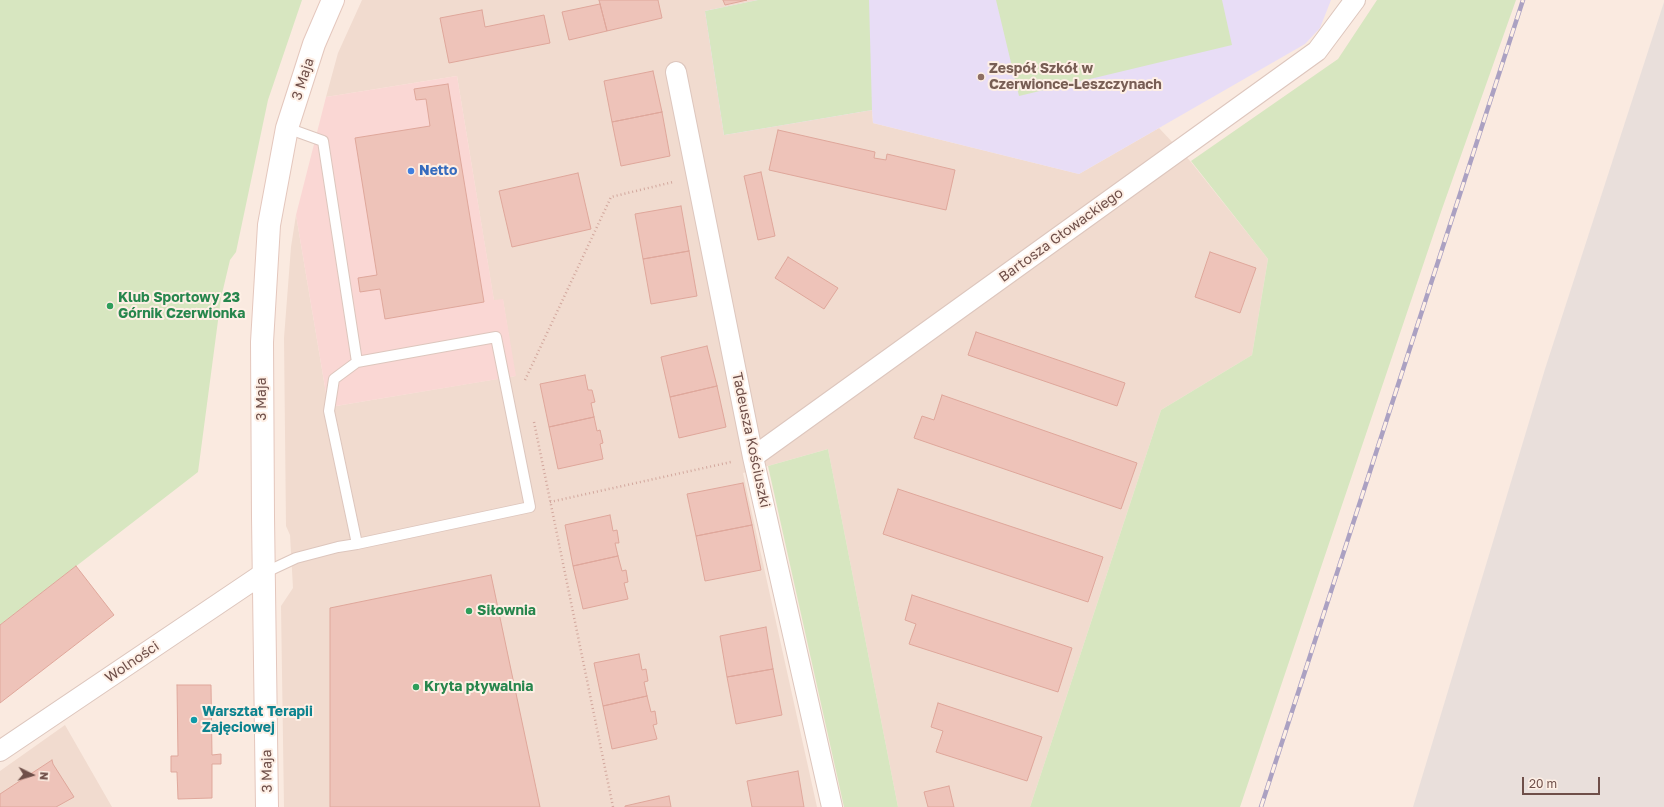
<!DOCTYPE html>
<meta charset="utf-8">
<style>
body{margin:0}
#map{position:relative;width:1664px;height:807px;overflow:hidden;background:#faeae0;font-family:"Golos Text",sans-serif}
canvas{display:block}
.north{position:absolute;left:12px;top:755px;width:40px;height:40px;-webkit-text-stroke:3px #feefe5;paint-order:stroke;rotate:95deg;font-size:11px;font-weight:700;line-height:16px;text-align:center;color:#6f4f49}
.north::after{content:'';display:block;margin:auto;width:14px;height:18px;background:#6f4f49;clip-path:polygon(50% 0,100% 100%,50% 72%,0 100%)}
.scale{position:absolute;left:1522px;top:777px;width:78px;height:18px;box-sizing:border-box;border:2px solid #6f4f49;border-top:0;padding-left:5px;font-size:12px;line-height:14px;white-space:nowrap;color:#6f4f49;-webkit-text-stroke:3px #feefe5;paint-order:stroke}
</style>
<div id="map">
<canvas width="1664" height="807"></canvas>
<div class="north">N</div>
<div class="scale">20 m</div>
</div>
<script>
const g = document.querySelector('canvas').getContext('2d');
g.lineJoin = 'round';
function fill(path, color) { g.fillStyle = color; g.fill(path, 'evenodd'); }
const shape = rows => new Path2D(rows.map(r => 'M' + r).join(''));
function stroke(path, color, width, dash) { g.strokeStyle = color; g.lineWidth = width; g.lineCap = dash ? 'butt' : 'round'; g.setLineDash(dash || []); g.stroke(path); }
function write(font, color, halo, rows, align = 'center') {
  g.font = font + ' "Golos Text",sans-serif'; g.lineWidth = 4; g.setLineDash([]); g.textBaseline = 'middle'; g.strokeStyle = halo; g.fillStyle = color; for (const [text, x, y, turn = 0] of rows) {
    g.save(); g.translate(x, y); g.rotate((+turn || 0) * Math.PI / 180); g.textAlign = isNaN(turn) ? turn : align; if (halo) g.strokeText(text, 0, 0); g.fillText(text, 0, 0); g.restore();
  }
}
fill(shape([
 [362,0,758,0,705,11,724,135,872,110,873,123,1079,174,1159,128,1191,162,1268,259,1252,355,1161,410,1030,807,898,807,828,449,743,473,817,807,284,807,281,606,293,588,290,535,286,526,284,338,291,247,296,215,329,411,336,406,515,376,503,300,494,301,457,76,326,97,338,53],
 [65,725,112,807,0,807,0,771]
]), '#f1dbcf');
fill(shape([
 [457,76,494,300,503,299,516,376,336,406,329,411,296,215,326,97]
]), '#fad7d4');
fill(shape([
 [1664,2,1664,807,1413,807,1545,369]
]), '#e9dfdb');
fill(shape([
 [758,0,1331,0,1320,28,1305,44,1079,174,873,123,872,110,724,135,705,11]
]), '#e8ddf6');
fill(shape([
 [0,0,302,0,268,100,236,252,230,260,221,298,198,472,0,625],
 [758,0,869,0,872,110,724,135,705,11],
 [996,0,1222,0,1232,45,1019,96],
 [1377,0,1516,0,1442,209,1240,807,1030,807,1161,410,1252,355,1268,259,1191,161,1338,59],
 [828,449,898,807,844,807,768,466]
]), '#d7e6c0');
const building = shape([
 [599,0,658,0,662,18,607,31,599,0],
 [723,0,747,0,725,5,723,0],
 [600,4,607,31,569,40,562,12,600,4],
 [482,10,485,27,544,15,550,43,449,63,440,18,482,10],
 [653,71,662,112,612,122,604,81,653,71],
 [448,84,484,302,385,319,380,289,360,292,358,278,377,275,355,138,430,126,426,99,416,100,414,89,448,84],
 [662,112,670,156,621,166,612,122,662,112],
 [778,130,875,152,874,158,886,160,887,154,955,170,946,210,769,170,778,130],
 [761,172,775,236,758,240,744,176,761,172],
 [578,173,591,229,512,247,499,191,578,173],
 [681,206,689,251,643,259,635,214,681,206],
 [689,251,697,296,651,304,643,259,689,251],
 [1210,252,1256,268,1240,313,1195,297,1210,252],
 [788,257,838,288,824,309,775,278,788,257],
 [976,332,1125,383,1117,406,968,355,976,332],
 [707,346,717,386,670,397,661,357,707,346],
 [585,375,588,390,592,390,595,402,591,403,594,417,549,427,540,384,585,375],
 [717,386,726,427,679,438,670,397,717,386],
 [942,395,1137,463,1121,509,914,438,922,416,934,420,942,395],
 [594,417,597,431,600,430,603,443,600,444,603,459,558,469,549,427,594,417],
 [743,483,752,525,696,536,687,494,743,483],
 [898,489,1103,557,1088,602,883,534,898,489],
 [610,515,613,531,617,530,619,543,615,543,618,556,573,566,565,525,610,515],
 [752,525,761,570,705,581,696,536,752,525],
 [618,556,622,571,626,570,628,582,624,583,628,599,583,609,573,566,618,556],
 [76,566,114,615,0,703,0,625,76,566],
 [491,575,540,807,330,807,330,608,491,575],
 [912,595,1072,648,1058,692,909,644,916,624,905,620,912,595],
 [766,627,773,669,727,677,720,636,766,627],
 [639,654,642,670,646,669,648,681,644,682,647,696,603,706,594,663,639,654],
 [773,669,782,715,736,724,727,677,773,669],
 [177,685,211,685,212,755,221,754,221,764,212,764,212,798,178,799,177,772,171,772,171,756,178,756,177,685],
 [647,696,651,712,655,711,657,724,653,725,657,739,612,749,603,706,647,696],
 [938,703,1042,737,1027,781,936,752,943,731,931,727,938,703],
 [52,760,53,764,74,797,56,807,0,807,0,794,52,760],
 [798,771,804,807,752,807,747,781,798,771],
 [949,786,954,807,928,807,924,792,949,786],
 [669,796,671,807,625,807,625,806,669,796]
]);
fill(building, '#eec3b9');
stroke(building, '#dfa79b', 1);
const lane = shape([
 [287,128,323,141,357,362],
 [264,573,296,558,338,547,357,544,530,507,496,337,357,362,334,379,329,411,357,544]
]);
const street = shape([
 [676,72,753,457,832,807],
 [753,457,1317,51,1355,0],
 [0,751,264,573]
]);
const secondary = shape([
 [267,807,263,517,262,342,269,225,287,128,314,44,333,0]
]);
stroke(lane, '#ddc6bd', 12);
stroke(street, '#ddc6bd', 22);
stroke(secondary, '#e4c7bd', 24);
stroke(shape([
 [525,380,611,197,673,182],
 [534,422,613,807],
 [550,502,731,462]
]), '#d2a79d', 2.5, [1, 3]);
stroke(lane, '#fff', 10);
stroke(street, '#fff', 20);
stroke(secondary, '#fff', 22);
const rail = shape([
 [1261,807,1523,0]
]);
stroke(rail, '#aba1c2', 4.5);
stroke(rail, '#feefe5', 3, [9]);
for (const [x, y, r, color] of [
 [981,77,4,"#8d6e63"],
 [411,171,4,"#3f7fe0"],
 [110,306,4,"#2e9e5b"],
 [469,611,4,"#2e9e5b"],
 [416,687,4,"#2e9e5b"],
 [194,720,4,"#0f9aa8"]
]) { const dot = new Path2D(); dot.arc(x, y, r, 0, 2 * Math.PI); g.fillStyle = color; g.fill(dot); stroke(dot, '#feefe5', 1.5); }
write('bold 14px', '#785e54', '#feefe5', [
 ["Zespół Szkół w",989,69],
 ["Czerwionce-Leszczynach",989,85]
], 'left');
write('14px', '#6f4f49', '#feefe5', [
 ["3 Maja",303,79,-72],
 ["Bartosza Głowackiego",1061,235,-36],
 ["3 Maja",262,399,-90],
 ["Tadeusza Kościuszki",751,440,78],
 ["Wolności",132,662,-34],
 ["3 Maja",267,771,-91]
]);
write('bold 14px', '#366cbe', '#feefe5', [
 ["Netto",419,171]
], 'left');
write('bold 14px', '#27864d', '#feefe5', [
 ["Klub Sportowy 23",118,298],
 ["Górnik Czerwionka",118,314],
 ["Siłownia",477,611],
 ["Kryta pływalnia",424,687]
], 'left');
write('bold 14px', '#0d838f', '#feefe5', [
 ["Warsztat Terapii",202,712],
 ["Zajęciowej",202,728]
], 'left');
</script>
